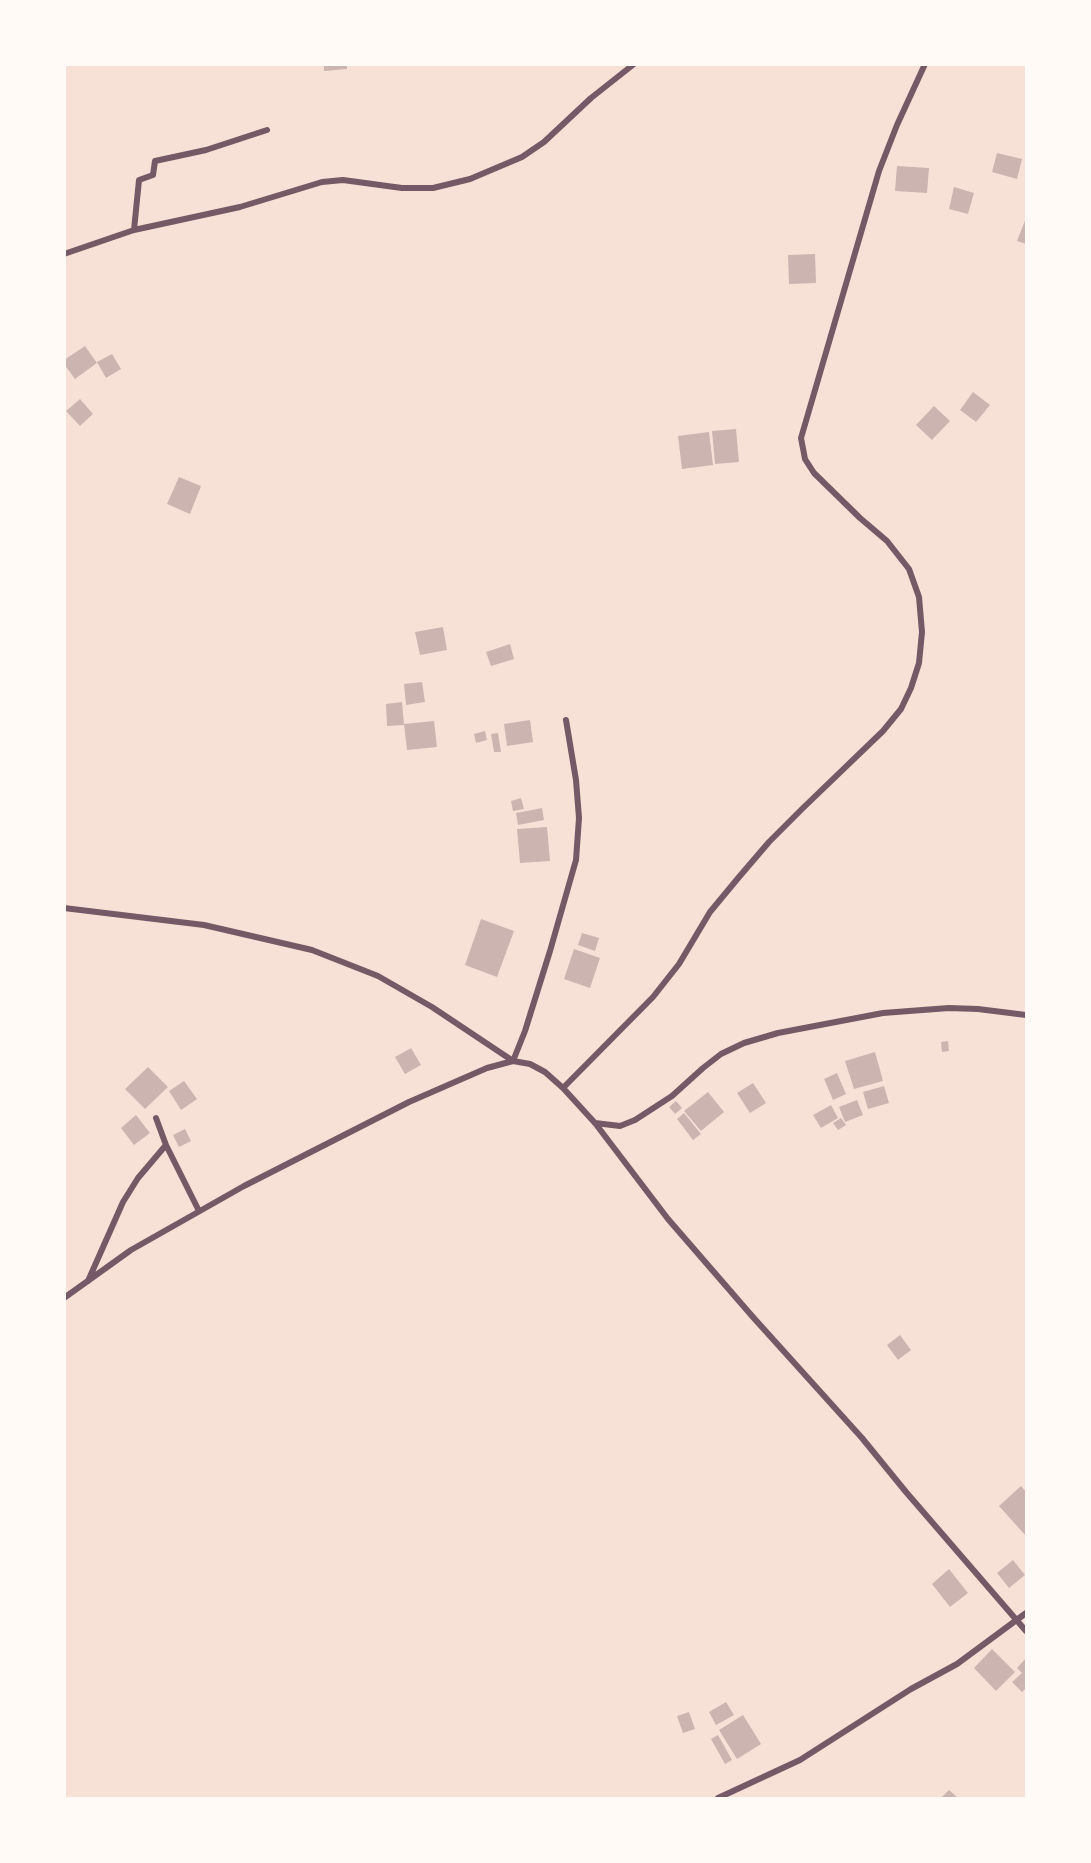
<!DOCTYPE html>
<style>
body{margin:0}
#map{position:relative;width:1091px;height:1863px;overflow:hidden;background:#f7e1d7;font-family:Helvetica,sans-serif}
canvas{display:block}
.frame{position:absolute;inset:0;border:66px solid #fffaf5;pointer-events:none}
</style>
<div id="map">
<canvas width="1091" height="1863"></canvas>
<div class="frame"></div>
</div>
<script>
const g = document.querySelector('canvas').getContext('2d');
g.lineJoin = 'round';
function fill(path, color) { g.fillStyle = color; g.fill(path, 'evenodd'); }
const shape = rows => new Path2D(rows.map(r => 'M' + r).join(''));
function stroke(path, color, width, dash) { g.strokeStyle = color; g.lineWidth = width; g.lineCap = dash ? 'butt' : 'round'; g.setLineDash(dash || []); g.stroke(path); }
fill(shape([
 [324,64,347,64,347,69,324,71],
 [997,153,1022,159,1017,179,992,172],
 [897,166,929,168,927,193,895,191],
 [954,187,974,193,968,214,949,209],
 [1026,218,1026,244,1017,241],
 [815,254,816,283,789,284,788,255],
 [85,346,97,363,75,379,64,364,64,360],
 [112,354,121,369,106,378,97,362],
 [973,392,990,405,976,422,960,410],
 [80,399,93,414,80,426,66,411],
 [934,406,950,421,932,440,916,425],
 [736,429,739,462,715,464,712,431],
 [709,432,713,465,682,469,678,436],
 [179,477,201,486,190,514,167,504],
 [443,627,447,650,420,655,415,632],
 [510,644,514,659,491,666,486,652],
 [422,682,425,702,406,705,404,684],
 [402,702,404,725,387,726,386,704],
 [530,720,533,742,507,746,504,724],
 [434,721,437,747,407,750,404,724],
 [485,731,487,740,476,743,474,734],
 [498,733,501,752,494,752,491,734],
 [521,798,524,809,513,811,511,801],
 [542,808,544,820,518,825,516,813],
 [547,827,550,861,520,863,517,829],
 [481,919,514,931,497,977,465,965],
 [582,933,599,938,595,951,578,945],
 [574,949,600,958,590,988,564,979],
 [948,1041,949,1051,942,1052,941,1042],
 [411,1048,421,1065,405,1074,395,1057],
 [875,1052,883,1081,854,1089,845,1061],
 [148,1067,168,1087,145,1109,125,1089],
 [837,1073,846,1094,833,1100,824,1079],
 [184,1081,197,1099,181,1110,169,1091],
 [753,1083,766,1103,750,1113,737,1093],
 [884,1086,889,1103,868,1109,863,1092],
 [708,1092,724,1112,701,1131,684,1111],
 [857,1100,863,1115,845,1122,839,1107],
 [676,1101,682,1108,675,1114,669,1107],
 [831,1105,838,1118,821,1128,813,1115],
 [684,1113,701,1134,693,1140,677,1119],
 [136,1115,150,1133,134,1145,121,1128],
 [841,1118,846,1125,838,1130,833,1123],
 [185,1129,191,1141,179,1147,173,1135],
 [900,1335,911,1350,898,1360,887,1345],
 [1021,1486,1026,1492,1026,1536,999,1506],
 [1013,1560,1025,1575,1009,1588,997,1573],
 [949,1569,968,1593,950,1607,932,1584],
 [992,1649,1015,1672,996,1691,974,1668],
 [1026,1658,1026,1688,1022,1692,1012,1682,1022,1673,1017,1668],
 [726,1702,734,1715,716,1725,709,1712],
 [689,1712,695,1729,683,1733,677,1716],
 [743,1715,761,1744,737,1759,719,1730],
 [718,1735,732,1760,725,1764,711,1739],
 [949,1790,958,1798,941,1798]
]), '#ccb4b1');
stroke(shape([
 [134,230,139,180,153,175,155,161,206,150,267,130],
 [64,254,134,230,240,207,322,182,343,180,402,188,433,188,470,179,522,157,544,142,591,98,634,64],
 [64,908,204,925,312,950,378,976,432,1007,513,1061,525,1031,550,951,576,860,579,818,576,780,566,720],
 [563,1088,653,997,679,964,710,912,739,877,769,842,803,808,883,731,901,709,911,688,919,663,922,632,919,597,909,569,887,541,860,518,814,473,805,459,801,438,879,171,897,125,925,64],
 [156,1118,166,1145,199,1211],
 [595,1123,620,1126,635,1120,672,1096,703,1068,721,1054,744,1043,778,1033,883,1013,949,1008,978,1009,1026,1015],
 [88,1281,123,1202,138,1178,166,1145],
 [64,1298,131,1250,244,1186,409,1102,487,1068,513,1061,530,1064,545,1072,563,1088,595,1123,668,1219,752,1316,862,1438,906,1492,1026,1631],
 [718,1798,800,1760,911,1689,957,1664,1026,1613]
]), '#755966', 6);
</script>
